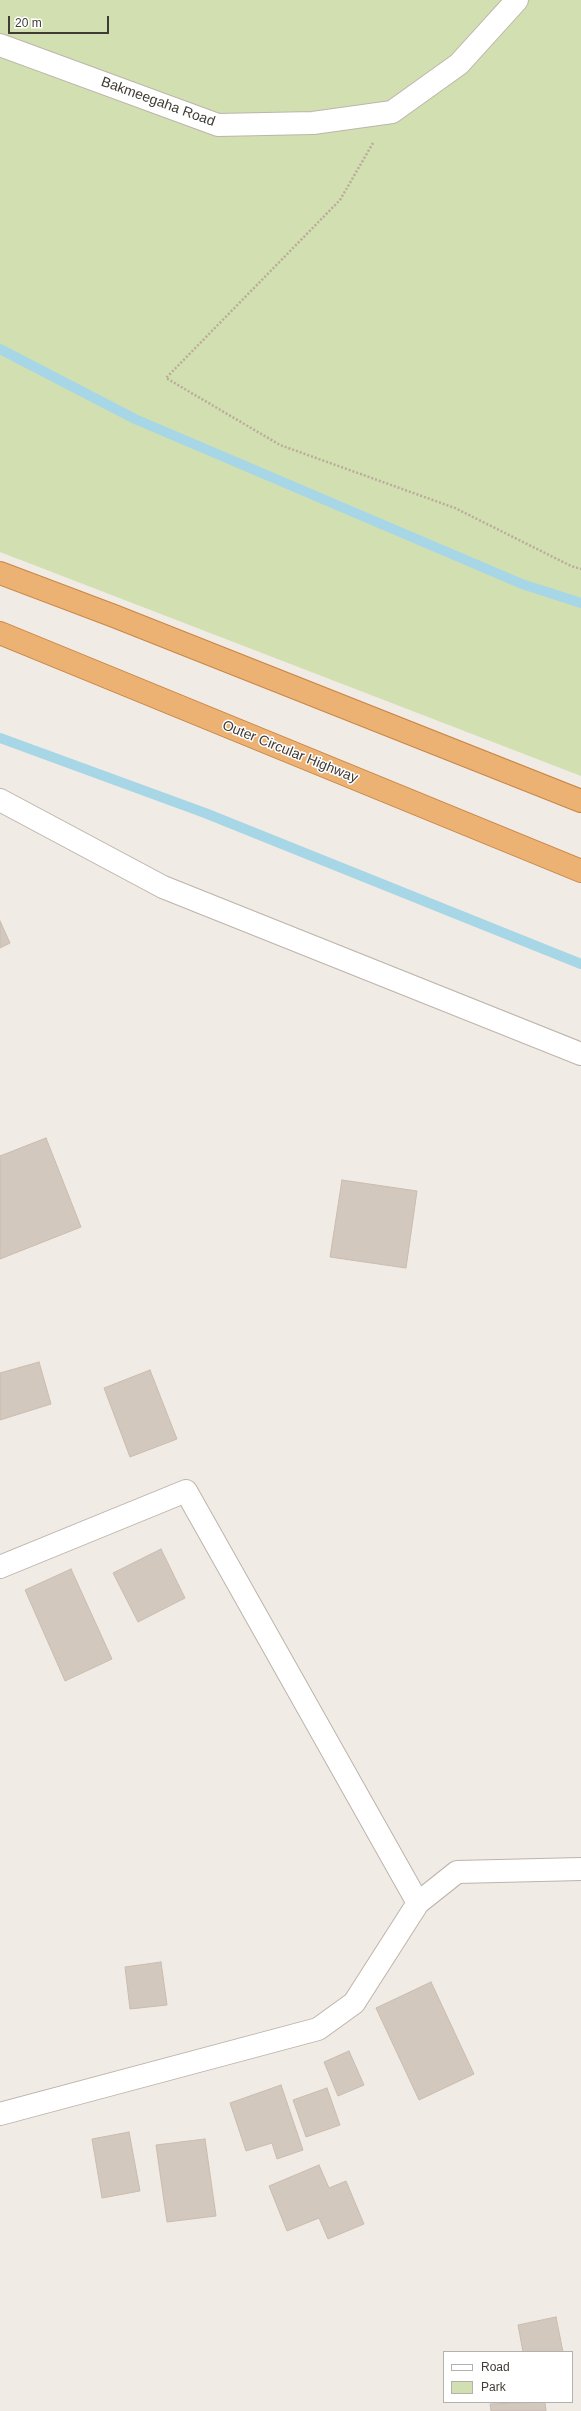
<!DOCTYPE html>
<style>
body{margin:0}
#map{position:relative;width:581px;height:2411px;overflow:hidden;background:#f0ebe4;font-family:Arial,sans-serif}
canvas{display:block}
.legend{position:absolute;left:443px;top:2351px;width:130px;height:52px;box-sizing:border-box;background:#fff;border:1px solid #b3b1ae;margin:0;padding:5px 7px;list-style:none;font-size:12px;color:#413b35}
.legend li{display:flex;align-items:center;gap:8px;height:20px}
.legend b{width:20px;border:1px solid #b3b1ae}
.scale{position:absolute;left:8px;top:16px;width:101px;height:18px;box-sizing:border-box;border:2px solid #413b35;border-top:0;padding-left:5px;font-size:12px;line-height:14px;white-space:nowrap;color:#413b35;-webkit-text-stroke:3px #fff;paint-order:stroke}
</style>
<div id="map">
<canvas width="581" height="2411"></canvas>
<ul class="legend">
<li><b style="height:5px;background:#fff"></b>Road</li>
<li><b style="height:11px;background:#d2e0b1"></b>Park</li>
</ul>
<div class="scale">20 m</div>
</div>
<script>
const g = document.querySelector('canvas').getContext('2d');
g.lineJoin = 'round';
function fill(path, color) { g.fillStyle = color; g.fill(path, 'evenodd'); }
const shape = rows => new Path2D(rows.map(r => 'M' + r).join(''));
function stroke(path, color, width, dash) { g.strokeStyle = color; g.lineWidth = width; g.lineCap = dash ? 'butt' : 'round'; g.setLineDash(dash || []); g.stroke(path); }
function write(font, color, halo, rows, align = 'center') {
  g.font = font + ' Arial,sans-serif'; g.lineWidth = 3; g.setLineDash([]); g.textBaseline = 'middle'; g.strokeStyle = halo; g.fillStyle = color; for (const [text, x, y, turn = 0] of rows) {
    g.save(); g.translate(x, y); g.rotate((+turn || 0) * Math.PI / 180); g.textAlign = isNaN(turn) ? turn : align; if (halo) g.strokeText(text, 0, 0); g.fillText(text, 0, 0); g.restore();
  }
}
fill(shape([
 [0,0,581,0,581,776,0,552]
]), '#d2e0b1');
stroke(shape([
 [0,349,135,419,522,584,581,603],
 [0,738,205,813,581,964]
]), '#a7d6e6', 10);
const building = shape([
 [0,921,10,943,0,948,0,921],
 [46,1138,81,1227,0,1259,0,1156,46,1138],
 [342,1180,417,1191,406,1268,330,1257,342,1180],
 [39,1362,51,1404,0,1420,0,1373,39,1362],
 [150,1370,177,1439,130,1457,104,1388,150,1370],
 [161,1549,185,1598,138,1622,113,1573,161,1549],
 [71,1569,112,1659,65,1681,25,1590,71,1569],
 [161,1962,167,2005,130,2009,125,1967,161,1962],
 [431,1982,474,2074,419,2100,376,2008,431,1982],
 [349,2051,364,2085,338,2096,324,2062,349,2051],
 [281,2085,303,2150,277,2159,272,2143,246,2151,230,2103,281,2085],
 [327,2088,340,2125,306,2137,293,2100,327,2088],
 [129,2132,140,2191,102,2198,92,2139,129,2132],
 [205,2139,216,2216,167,2222,156,2145,205,2139],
 [319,2165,329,2188,346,2181,364,2224,328,2239,319,2218,287,2231,269,2186,319,2165],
 [556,2317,563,2352,523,2352,518,2325,556,2317],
 [545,2402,546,2411,491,2411,490,2404,545,2402]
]);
fill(building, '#d3c8be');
stroke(building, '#cabcaf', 1);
const minor = shape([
 [0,45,218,125,313,123,392,112,459,64,517,0],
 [0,800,163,887,581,1054],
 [0,1567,186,1491,418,1903],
 [0,2114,318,2029,354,2003,418,1903,457,1872,581,1869]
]);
const highway = shape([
 [0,573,114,616,581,801],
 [0,633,581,871]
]);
stroke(minor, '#bdb4ab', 24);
stroke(highway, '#ca8545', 24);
stroke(shape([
 [373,143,340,200,166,378,280,445,455,508,571,566,581,569]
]), '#baab9b', 2.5, [2, 2]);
stroke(minor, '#fff', 22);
stroke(highway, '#ecb273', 22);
write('14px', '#413b35', '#fff', [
 ["Bakmeegaha Road",158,102,20],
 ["Outer Circular Highway",290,752,22]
]);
</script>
